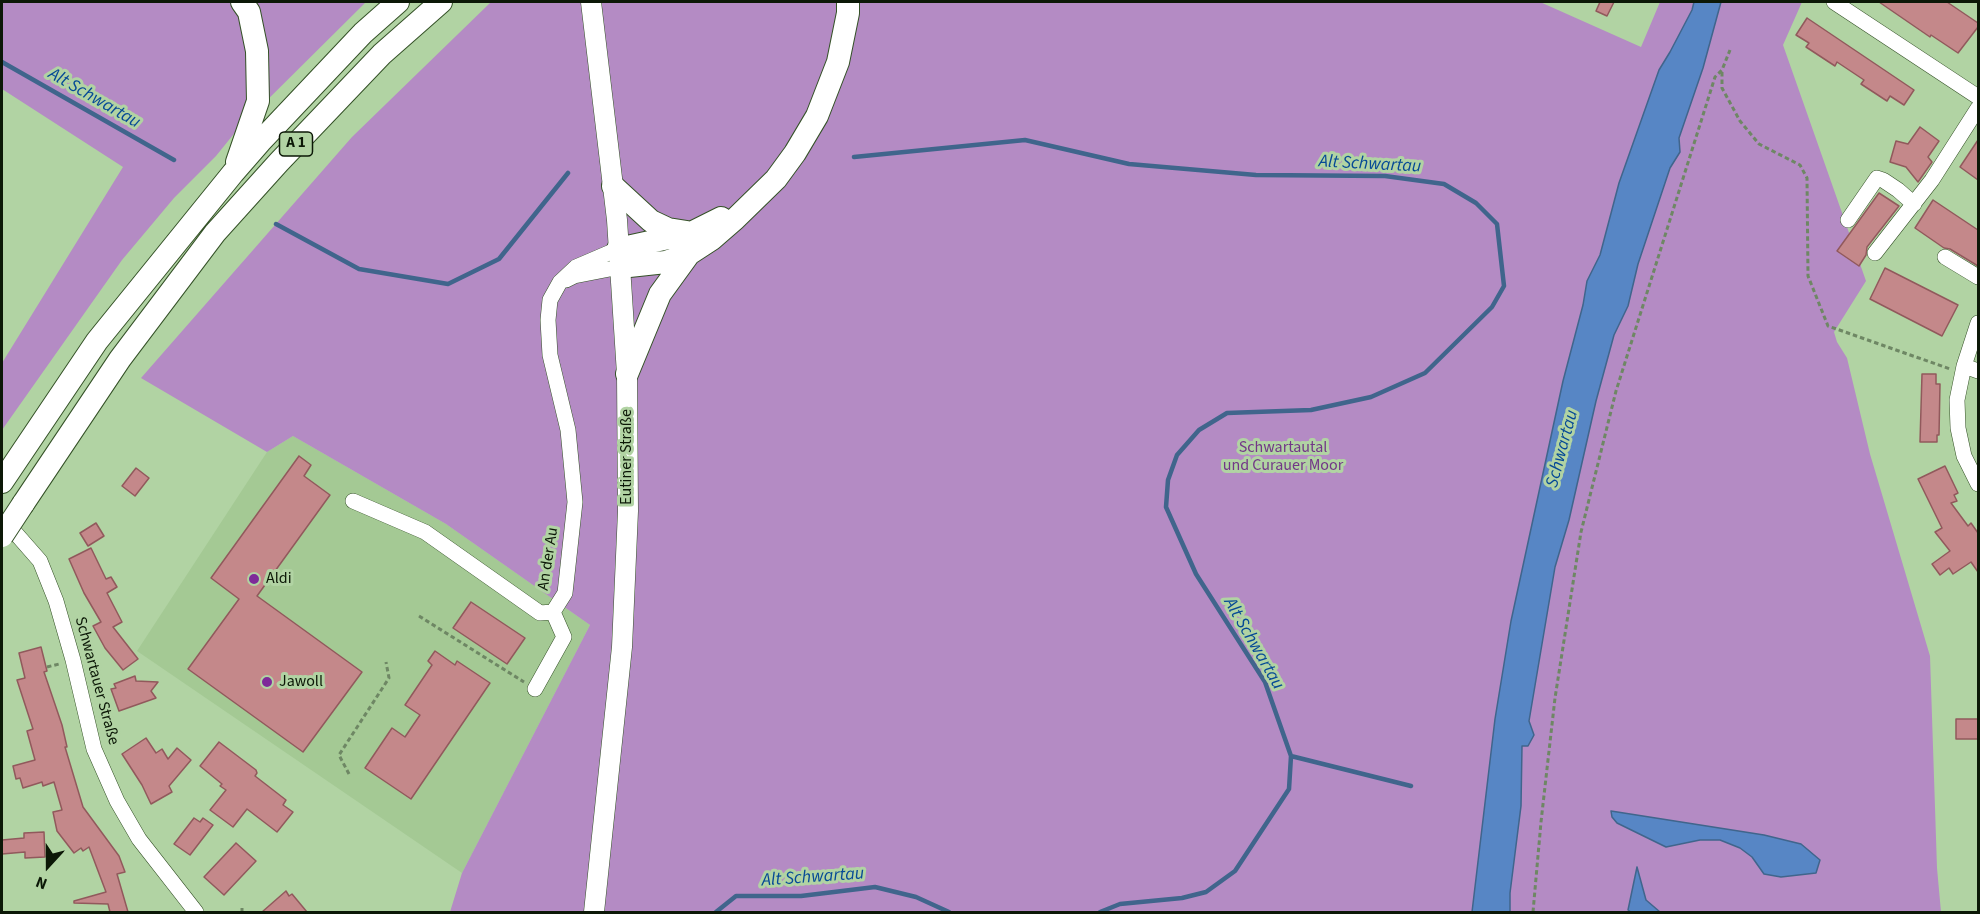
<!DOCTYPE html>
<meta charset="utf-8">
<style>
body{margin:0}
#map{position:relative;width:1980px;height:914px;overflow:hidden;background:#b1d3a3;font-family:"Source Sans 3",sans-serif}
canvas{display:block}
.frame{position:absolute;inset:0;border:3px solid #0c1807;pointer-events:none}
.north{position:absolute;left:18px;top:836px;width:60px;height:60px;-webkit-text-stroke:4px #b1d3a3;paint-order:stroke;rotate:201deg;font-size:16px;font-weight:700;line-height:24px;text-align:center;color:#0c1807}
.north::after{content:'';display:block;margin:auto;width:21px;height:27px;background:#0c1807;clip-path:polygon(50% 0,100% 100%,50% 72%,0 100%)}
</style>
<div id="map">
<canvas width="1980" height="914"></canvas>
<div class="frame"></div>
<div class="north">N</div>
</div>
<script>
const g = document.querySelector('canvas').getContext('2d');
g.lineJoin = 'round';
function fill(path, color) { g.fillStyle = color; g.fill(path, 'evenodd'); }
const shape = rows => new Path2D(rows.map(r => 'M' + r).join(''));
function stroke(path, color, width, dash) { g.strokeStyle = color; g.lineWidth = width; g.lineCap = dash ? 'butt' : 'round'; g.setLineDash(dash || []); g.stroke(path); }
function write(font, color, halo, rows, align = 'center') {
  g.font = font + ' "Source Sans 3",sans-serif'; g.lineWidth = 6; g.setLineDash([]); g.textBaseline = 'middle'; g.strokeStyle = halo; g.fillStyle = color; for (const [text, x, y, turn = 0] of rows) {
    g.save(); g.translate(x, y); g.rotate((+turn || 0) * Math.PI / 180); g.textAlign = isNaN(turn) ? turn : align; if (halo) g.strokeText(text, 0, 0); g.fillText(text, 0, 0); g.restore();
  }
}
fill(shape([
 [293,436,446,524,590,625,462,873,137,651,267,452]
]), '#a4c994');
fill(shape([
 [2,2,366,2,237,130,216,156,174,198,122,260,2,430,2,363,123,167,2,89],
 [491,2,1540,2,1641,47,1660,2,1802,2,1783,45,1866,281,1834,332,1837,342,1847,358,1870,454,1930,656,1937,868,1941,912,450,912,462,873,590,625,446,524,293,436,267,452,141,378,352,137]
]), '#b48bc4');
const water = shape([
 [1694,2,1721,2,1703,68,1679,138,1680,152,1670,168,1638,264,1628,306,1614,335,1596,401,1569,520,1555,567,1529,721,1534,735,1528,746,1522,746,1521,806,1510,893,1510,912,1472,912,1495,719,1511,621,1563,381,1583,305,1587,281,1600,255,1619,183,1659,70,1670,52,1692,10,1694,2],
 [1611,811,1764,835,1801,844,1820,860,1816,873,1781,877,1764,874,1752,857,1740,848,1720,840,1700,840,1666,847,1617,823,1612,817,1611,811],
 [1637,867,1646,900,1660,912,1631,912,1628,910,1637,867]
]);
fill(water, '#5786c5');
stroke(water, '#40658c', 1.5);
stroke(shape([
 [2,62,174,160],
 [854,157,1025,140,1129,164,1256,175,1385,176,1444,184,1476,203,1497,224,1504,286,1492,307,1425,373,1371,397,1311,410,1227,413,1199,430,1177,455,1168,480,1166,507,1196,574,1265,682,1291,756,1289,789,1235,871,1206,892,1182,898,1120,904,1100,912],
 [276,224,359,269,448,284,499,259,568,173],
 [1291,756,1411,786],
 [716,912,736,896,801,896,875,887,916,897,949,912]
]), '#40658c', 4.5);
const building = shape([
 [1600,2,1614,2,1607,16,1596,11,1600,2],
 [1879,2,1947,2,1978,23,1978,27,1958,53,1931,35,1930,37,1879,2],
 [1807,18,1914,90,1904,105,1890,96,1887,101,1861,84,1864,80,1837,62,1835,66,1806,47,1809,43,1796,35,1807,18],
 [1920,127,1939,141,1928,157,1932,162,1918,182,1906,167,1890,162,1896,141,1908,144,1920,127],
 [1978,140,1978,180,1960,167,1978,140],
 [1879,193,1899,206,1867,247,1866,255,1859,266,1837,251,1879,193],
 [1933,200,1978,230,1978,266,1950,249,1944,248,1915,228,1933,200],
 [1885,268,1958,305,1942,336,1870,299,1885,268],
 [1922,374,1936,374,1936,384,1940,384,1939,435,1937,435,1937,442,1920,442,1922,374],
 [299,456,311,465,304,476,330,495,257,596,362,672,303,752,188,669,239,599,211,578,299,456],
 [1945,466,1958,493,1954,495,1957,501,1951,503,1968,526,1971,523,1978,533,1978,572,1971,562,1953,574,1949,568,1940,575,1932,564,1950,551,1935,532,1942,528,1918,479,1945,466],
 [136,468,149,478,135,496,122,486,136,468],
 [96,523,104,536,88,546,80,533,96,523],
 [91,548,106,579,111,577,117,587,107,593,122,622,113,627,138,659,123,670,105,648,93,626,101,622,84,593,69,559,91,548],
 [471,602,525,638,507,664,453,628,471,602],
 [41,647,47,671,44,672,62,725,67,747,65,747,83,807,119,856,125,872,117,874,128,912,110,912,108,904,74,903,74,901,106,892,89,847,83,851,81,848,74,853,57,831,53,812,62,810,54,782,43,786,42,782,23,788,20,778,16,779,13,766,35,760,27,731,33,729,17,680,25,678,19,653,41,647],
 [435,651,455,665,457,661,490,683,411,799,365,768,392,728,405,737,420,715,405,705,432,665,428,661,435,651],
 [135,676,136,681,158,682,151,691,156,698,119,711,111,689,116,688,114,684,135,676],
 [1956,719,1978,719,1978,739,1956,739,1956,719],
 [146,738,156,753,162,749,168,759,177,748,191,760,169,786,172,792,151,804,142,785,122,754,146,738],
 [219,742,256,770,257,773,255,776,286,800,283,805,293,812,277,832,247,809,233,827,210,810,226,790,220,786,222,784,200,766,219,742],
 [194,818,200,822,203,818,213,825,190,855,174,844,194,818],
 [44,832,45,857,25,858,25,852,2,854,2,840,24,838,24,833,44,832],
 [236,843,256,861,224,895,204,877,236,843],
 [286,891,289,896,292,894,307,912,262,912,286,891]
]);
fill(building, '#c4888a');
stroke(building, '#91595c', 1.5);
const minor = shape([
 [1834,2,1978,97],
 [1848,220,1877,178,1883,180,1898,190,1914,204],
 [1875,253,1932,180,1978,108],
 [1945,257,1978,277],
 [566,280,574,276,620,267],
 [1978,323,1964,366,1957,400,1958,428,1964,456,1978,484],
 [1964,366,1978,371],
 [353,501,425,532,540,613,553,612,565,593,575,502,568,430,550,355,548,320,550,300,560,282,576,267,618,249],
 [4,520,40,561,56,601,73,660,94,749,117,801,139,839,196,912],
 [535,689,564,637,553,612]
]);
const major = shape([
 [591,2,617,220,627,374,628,511,622,647,594,912]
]);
const highway = shape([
 [237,162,258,101,257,51,249,12,242,2],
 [613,186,651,221,668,229,687,232],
 [618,249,691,233,721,218],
 [620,267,666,262,689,254,712,239,735,219,776,179,795,153,817,116,838,62,848,13,848,2],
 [627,374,660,294,689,254],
 [2,482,97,341,233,173,260,142,363,33,398,2],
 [23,504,120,359,215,233,279,162,382,54,441,2]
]);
stroke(minor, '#345127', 16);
stroke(major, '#345127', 21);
stroke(highway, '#345127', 24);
stroke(shape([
 [1722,72,1722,88,1740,121,1759,144,1800,165,1807,178,1808,276,1828,326,1950,369],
 [419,616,524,682],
 [47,667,59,664],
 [349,774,339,755,389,678,386,662],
 [242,908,242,912],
 [1533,912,1541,822,1555,698,1581,532,1616,391,1715,77,1722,70,1730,50]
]), '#6e8764', 3, [4.5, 3]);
stroke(minor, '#fff', 15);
stroke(major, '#fff', 20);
stroke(highway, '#fff', 22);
const highwayBridge = shape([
 [2,536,23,504]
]);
stroke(highwayBridge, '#345127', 24, []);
stroke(highwayBridge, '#fff', 22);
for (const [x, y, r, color] of [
 [254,579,6,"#7e2a99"],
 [267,682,6,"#7e2a99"]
]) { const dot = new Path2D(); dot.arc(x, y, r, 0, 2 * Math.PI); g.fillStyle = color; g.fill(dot); stroke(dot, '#b1d3a3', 2); }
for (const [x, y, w] of [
 [296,144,33]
]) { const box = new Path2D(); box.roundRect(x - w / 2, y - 12, w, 24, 4.5); g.fillStyle = '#b1d3a3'; g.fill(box); stroke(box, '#0c1807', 1.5); }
write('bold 15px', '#0c1807', null, [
 ["A 1",296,144]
]);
write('16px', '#723687', '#b1d3a3', [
 ["Schwartautal",1283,448],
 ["und Curauer Moor",1283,466]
]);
write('16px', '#0c1807', '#b1d3a3', [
 ["Eutiner Straße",627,457,-90],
 ["An der Au",549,559,-81],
 ["Schwartauer Straße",96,681,75]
]);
write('16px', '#0c1807', '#b1d3a3', [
 ["Aldi",266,579],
 ["Jawoll",279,682]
], 'left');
write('italic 18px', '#054996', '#b1d3a3', [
 ["Alt Schwartau",94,99,30],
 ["Alt Schwartau",1370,165,3],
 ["Schwartau",1563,449,-75],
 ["Alt Schwartau",1253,644,60],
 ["Alt Schwartau",813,878,-4]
]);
</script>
